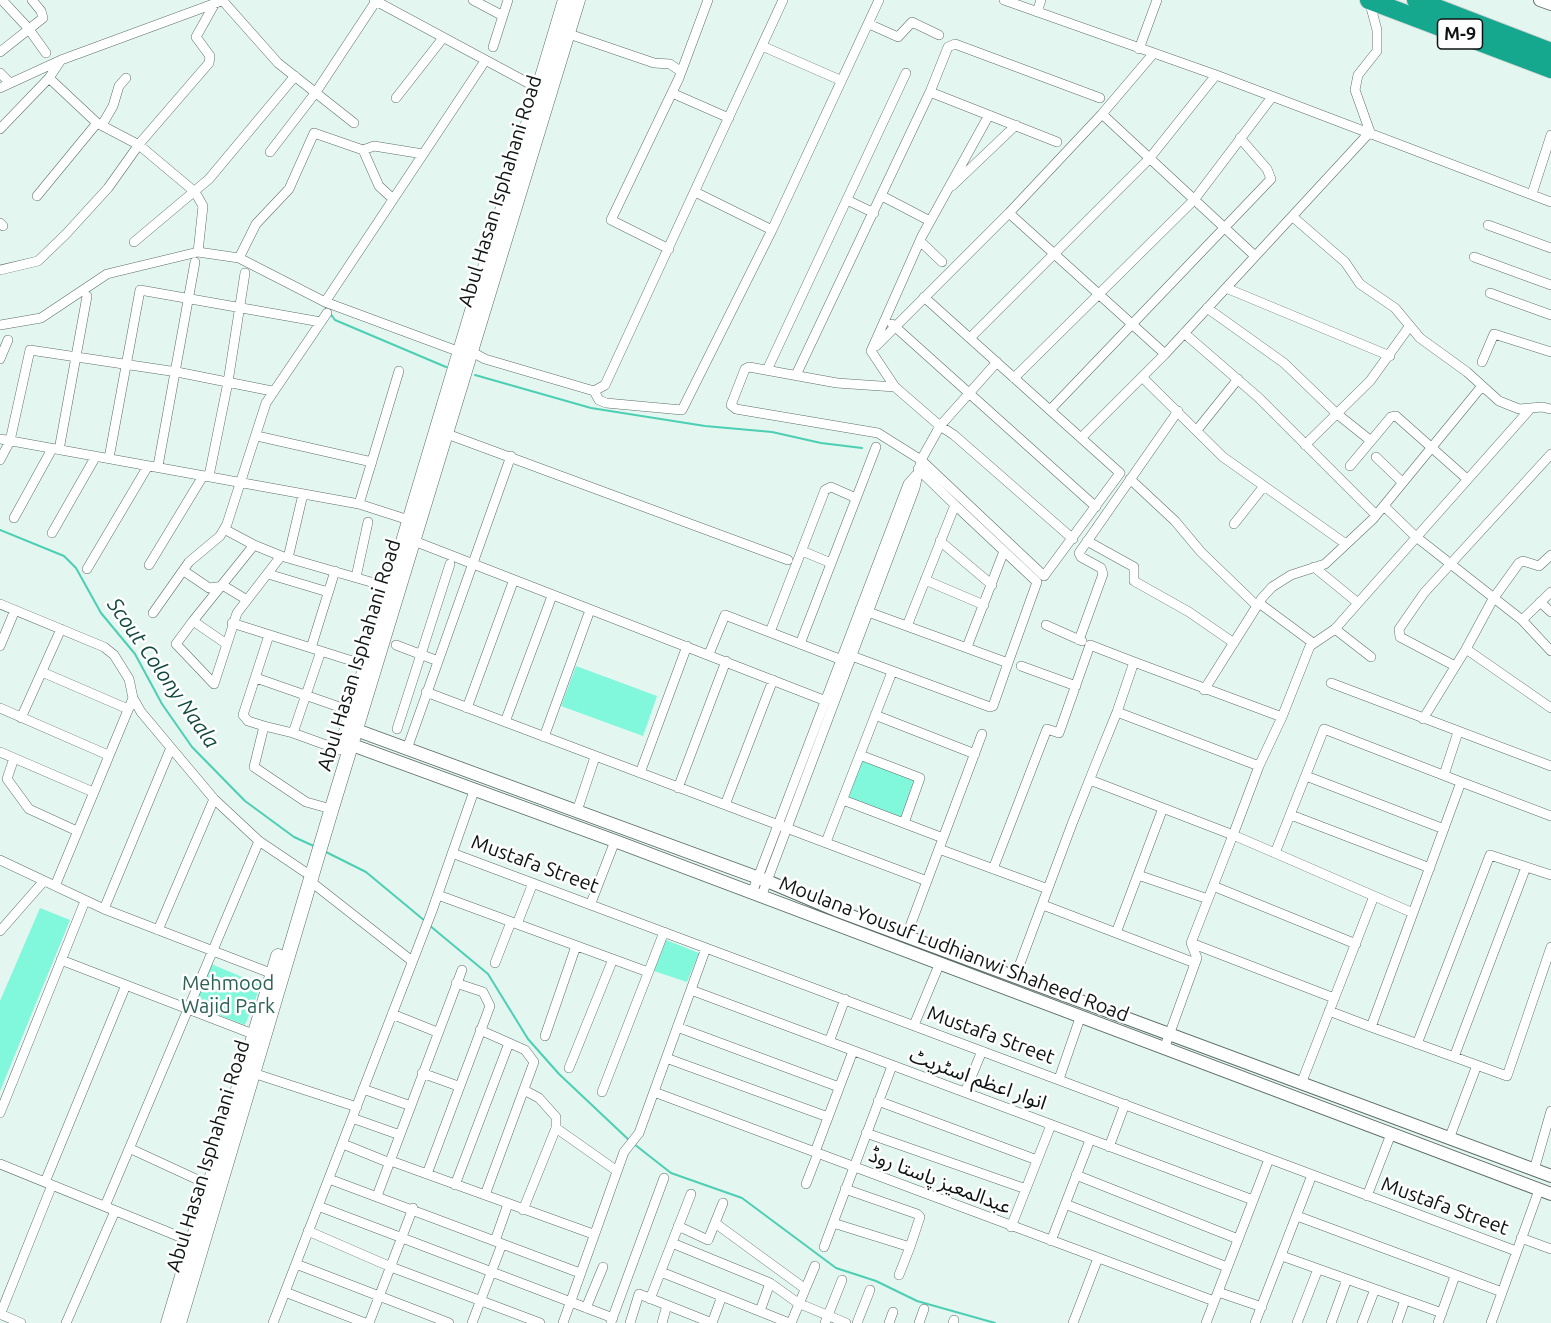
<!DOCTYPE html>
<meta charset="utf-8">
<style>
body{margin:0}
canvas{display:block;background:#e3f6f0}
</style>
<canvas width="1551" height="1323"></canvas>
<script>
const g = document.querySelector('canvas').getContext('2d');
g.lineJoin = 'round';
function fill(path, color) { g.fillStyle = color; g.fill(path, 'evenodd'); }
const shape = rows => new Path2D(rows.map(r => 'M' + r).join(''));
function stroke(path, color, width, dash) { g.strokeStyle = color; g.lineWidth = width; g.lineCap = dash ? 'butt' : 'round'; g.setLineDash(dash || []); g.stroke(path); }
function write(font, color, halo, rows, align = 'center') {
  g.font = font + ' Ubuntu,"Noto Sans Arabic",sans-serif'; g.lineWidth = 5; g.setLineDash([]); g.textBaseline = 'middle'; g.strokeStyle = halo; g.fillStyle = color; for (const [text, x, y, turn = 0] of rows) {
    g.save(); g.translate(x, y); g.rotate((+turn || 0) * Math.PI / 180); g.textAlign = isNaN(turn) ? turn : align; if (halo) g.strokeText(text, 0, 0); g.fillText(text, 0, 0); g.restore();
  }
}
fill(shape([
 [576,666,657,696,643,736,561,706],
 [862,761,914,780,901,818,848,799],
 [40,908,70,920,0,1091,0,1001],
 [666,940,699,953,687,982,654,971],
 [209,963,261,985,245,1025,193,1005]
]), '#81f7db');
stroke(shape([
 [324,305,335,320,446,367],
 [475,375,591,408,705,426,772,432,821,443,862,448],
 [0,530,64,556,76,568,101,613,135,654,162,704,192,747,245,801,294,837,316,847],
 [324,851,366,872,425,921],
 [429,925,488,974,528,1039,559,1074,630,1141],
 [634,1144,671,1173,742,1198,836,1268,876,1281,917,1301,995,1323]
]), '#4dcfb3', 2);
const minor = shape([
 [2,0,28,28,46,53],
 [222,0,278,63,354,123],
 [374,0,543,91],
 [473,0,503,16],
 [1004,0,1216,75,1551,202],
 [1037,12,1041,0],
 [869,24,898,37,912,22,939,35],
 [569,34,654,63,670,64,680,71],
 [762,46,840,80],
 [493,47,508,0],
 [1139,49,1157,0],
 [0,52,43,18,41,11,32,0],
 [0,73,10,83],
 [49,78,97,123,139,145,195,192,203,206,198,252],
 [0,88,61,60,224,0],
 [930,92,1057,142],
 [672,93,729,118],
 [396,98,443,38],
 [1102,114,1255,256],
 [989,115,922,236,871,351,895,387,940,426,954,435,1073,539],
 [102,125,113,106,119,86,126,78],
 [0,129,49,78,61,60],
 [363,150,374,146,423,154],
 [270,152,316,92,376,1],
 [952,186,1016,125],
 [695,192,772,230],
 [1532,194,1551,135],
 [37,196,97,123],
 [882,196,930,221],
 [847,200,874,213],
 [1009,213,1165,354],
 [1293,217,1345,262,1360,284,1395,308,1420,338,1467,372,1499,401,1519,409,1542,407,1551,409],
 [0,223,3,226],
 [1488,225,1551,248],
 [920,241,942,262],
 [134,242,209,179,295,76],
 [669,249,611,220,679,78,708,0],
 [1474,257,1551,285],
 [239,258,256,224,289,189,314,133,363,150,379,186,393,199],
 [0,270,38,261,66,234,108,188,140,143,209,63,210,56,196,37,215,3],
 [1226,288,1390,356],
 [1490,293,1551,315],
 [325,302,485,61],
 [1207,308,1284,363,1336,413,1371,441],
 [892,324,1096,507],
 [0,325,41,318,107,274,198,252,239,258,325,302,460,352],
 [1184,333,1259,398,1376,515],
 [970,338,1149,159,1216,75],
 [876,346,1009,213,1102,114,1153,54],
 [472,352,485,359,594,391,605,385,783,0],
 [0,359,8,340],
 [1482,362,1494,334,1551,352],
 [767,370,906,73],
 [796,375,930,92,948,47,955,44,1100,98],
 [1142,377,1223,457,1346,544],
 [1014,378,1194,200,1272,97],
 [895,387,837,383,749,367,745,369,731,405,736,409,878,433,921,460,1044,576,1120,473,924,297],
 [594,391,599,400,606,403,682,410,772,230,879,0],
 [1050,410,1271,179,1267,169,1240,138],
 [1197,430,1238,379],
 [447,434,788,560],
 [257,436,372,462],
 [1081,438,1165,354,1370,132,1355,90,1358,75,1377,51,1377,30,1369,0],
 [0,439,359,504,415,522],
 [1305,445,1370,381,1409,327],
 [59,450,87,296],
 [1376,457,1402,482],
 [109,458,140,290,321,322],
 [0,460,10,441,30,350,177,372,272,391],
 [158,466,195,262],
 [1350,466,1391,417,1396,416,1467,479],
 [918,469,955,505],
 [209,476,228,382,245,273],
 [1130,479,1175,521,1201,552,1257,606],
 [359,504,399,371],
 [1384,506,1415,536],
 [14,518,52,449],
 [1234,524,1264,486],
 [224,529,254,545],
 [52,533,96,456],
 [1415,536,1522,620,1551,651],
 [414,541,826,701],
 [940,541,992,585],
 [1087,541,1134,567,1134,581,1189,612,1234,643],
 [802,551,831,563],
 [288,558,303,494],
 [149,565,203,476],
 [1314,567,1358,603],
 [87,569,148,466],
 [184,571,209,588,224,586,247,600],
 [268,574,328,592],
 [356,577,368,522],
 [925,580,984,605],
 [1540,602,1551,612],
 [1259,603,1313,643],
 [0,604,104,647,114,655,129,679,133,698,141,712,214,799,259,841,305,872],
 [860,609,1008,663,1037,582,955,505,907,626],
 [153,613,189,562,220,536,227,524,266,403,327,313],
 [1522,620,1551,592],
 [193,621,176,644,214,684,237,613,281,556,388,587],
 [232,623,365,665],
 [1046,625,1082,641],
 [1335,629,1371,657],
 [770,632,825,490,831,487,856,498],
 [1079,640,1103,574,1101,568,1081,557,1079,553,1178,411],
 [225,643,193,621,254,545,281,556],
 [800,644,876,447],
 [396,645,438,661],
 [0,646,15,610],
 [967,647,1004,551],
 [311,648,335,571],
 [1466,649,1551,708],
 [709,654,725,615,842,660],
 [849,655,990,707,993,706,1008,663],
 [1021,666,1076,686],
 [1455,666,1400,637,1399,629,1424,593,1551,454],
 [42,672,128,709],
 [256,678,351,711],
 [1331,683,1551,766],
 [1204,690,1262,598,1272,587,1291,575,1325,564,1373,519,1482,386],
 [426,692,927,881],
 [0,708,108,755],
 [467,708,513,582],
 [1117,712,1259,766],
 [875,715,975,754],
 [1282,717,1310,646,1335,629,1531,408],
 [21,718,61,629],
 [1423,719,1466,649,1493,599,1519,563,1523,561,1539,566,1551,555],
 [505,722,552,596],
 [264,726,248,721,243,715,269,635],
 [397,729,450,564],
 [293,733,321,651],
 [544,737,590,610],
 [407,749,511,456],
 [0,752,93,792],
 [860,755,920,778,904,823],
 [14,758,7,779,29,809,77,831],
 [640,773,687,646],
 [1444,775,1458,732],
 [1306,776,1444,829],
 [1461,782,1551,816],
 [678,788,726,661],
 [843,800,943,838],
 [725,805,773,680],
 [324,807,306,802,254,767,264,726,293,733,340,750],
 [577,811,595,757],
 [1291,815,1430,868],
 [826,842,892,672],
 [939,849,1048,889],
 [452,853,1516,1251],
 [1275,853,1374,896],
 [0,860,104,909,273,974],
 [993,869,1047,729,1059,733,1090,645,1134,662],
 [1138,875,1208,899],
 [310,881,412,961],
 [55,886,133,698],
 [1213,886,1356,944],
 [752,893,908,484,916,475],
 [438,895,648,972],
 [761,897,915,488,921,460,940,426,997,362],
 [591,903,615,841],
 [1043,905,1195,963],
 [104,909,170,750],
 [517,924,533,883],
 [158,930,214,799],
 [0,931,43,882],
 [1116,933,1163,808],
 [906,937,982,734],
 [1191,943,1334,998],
 [61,960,253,1034],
 [495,963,511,922],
 [1015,977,1072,824,1095,766,1117,712,1134,662,1282,717,1259,766,1233,835,1090,780],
 [691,990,1253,1200],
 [1329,1011,1371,1027,1413,913],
 [392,1014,437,1032],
 [914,1025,939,965],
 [677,1027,839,1087],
 [1371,1027,1507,1076,1551,947],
 [480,1030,525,1050,534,1062,485,1195],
 [545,1036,576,946],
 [829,1042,845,999],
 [1417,1044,1490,855,1551,875],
 [1164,1049,1197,958,1191,943,1233,835,1275,853,1324,729,1461,782,1413,913,1374,896,1301,1084],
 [1454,1057,1526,867],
 [666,1058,828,1117],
 [569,1068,613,959],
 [253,1073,357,1107],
 [422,1073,458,1086],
 [1059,1079,1080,1018],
 [363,1089,411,1106],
 [524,1090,539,1098,556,1117,556,1128],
 [602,1092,664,932],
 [654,1092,1214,1301],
 [965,1092,982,1051],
 [878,1101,1037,1160],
 [0,1113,85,901],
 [352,1118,400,1135],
 [866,1133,1026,1189],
 [1449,1139,1477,1065],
 [343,1144,390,1163],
 [1109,1147,1125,1104],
 [131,1149,209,1185],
 [815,1152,853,1051],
 [391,1161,593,1234],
 [0,1164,195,1243],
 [1534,1170,1551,1111],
 [427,1174,490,1006,483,992,456,983],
 [1076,1175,1238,1239],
 [329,1179,580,1273],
 [45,1182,126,985],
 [806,1184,818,1153],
 [455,1185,509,1043],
 [377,1196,462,970],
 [1367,1196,1391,1134],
 [1065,1204,1227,1267],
 [105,1206,259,841],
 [318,1206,613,1318],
 [523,1210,556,1128,617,1171],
 [1297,1216,1502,1292],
 [715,1223,804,1288],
 [833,1223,910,1247,920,1217,917,1214,845,1189],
 [678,1226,708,1240,723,1203],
 [1011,1227,1051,1125],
 [308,1231,391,1267,540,1323],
 [1521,1238,1551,1249],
 [495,1241,508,1204],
 [1051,1241,1090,1140],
 [672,1243,770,1283,760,1311],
 [824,1247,892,1066],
 [1282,1256,1442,1313],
 [296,1264,449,1323],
 [661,1272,789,1323],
 [899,1275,910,1247],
 [770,1283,798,1303,846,1323],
 [285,1292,365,1323],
 [1218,1292,1262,1307],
 [650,1299,691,1194],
 [586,1308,603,1267],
 [0,1314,21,1323],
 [0,1315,52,1185],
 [611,1322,664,1178],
 [66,1323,115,1211],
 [273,1323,432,911,474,791],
 [369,1323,413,1208],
 [472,1323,502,1244],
 [563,1323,624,1152,639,1133,706,948],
 [630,1323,639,1294,712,1323],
 [662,1323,667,1305],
 [712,1323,722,1296],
 [791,1323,815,1266],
 [825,1323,842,1280],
 [857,1323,870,1290],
 [889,1323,893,1312],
 [919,1323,924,1309],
 [953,1323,954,1320],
 [1073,1323,1098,1258],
 [1206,1323,1269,1159],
 [1255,1323,1312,1175],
 [1297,1323,1318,1269],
 [1331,1323,1347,1279],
 [1362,1323,1375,1289],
 [1397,1323,1405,1300],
 [1438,1323,1455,1276],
 [1491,1323,1539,1190]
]);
const tertiary = shape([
 [1540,0,1551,4],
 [348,727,767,881,838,911,1551,1176],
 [344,742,615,841,1551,1194]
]);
const secondary = shape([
 [343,742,565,0],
 [168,1323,278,956],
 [179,1323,331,811,578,0]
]);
const motorway = shape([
 [1369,0,1551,69],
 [1416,0,1551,52]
]);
stroke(minor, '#5e6f6a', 10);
stroke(tertiary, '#5e6f6a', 14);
stroke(secondary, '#5e6f6a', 15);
stroke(motorway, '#d4d5d5', 20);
stroke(minor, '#fff', 9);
stroke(tertiary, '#fff', 12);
stroke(secondary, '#fff', 14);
stroke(motorway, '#15a88e', 18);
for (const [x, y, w] of [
 [1460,34,45]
]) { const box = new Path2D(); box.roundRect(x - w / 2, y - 15, w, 30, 4.5); g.fillStyle = '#fefefe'; g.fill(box); stroke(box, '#0e1413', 1.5); }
write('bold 18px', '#0e1413', null, [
 ["M-9",1460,34]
]);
write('20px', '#0e1413', '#fefefe', [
 ["Abul Hasan Isphahani Road",500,191,-73],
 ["Abul Hasan Isphahani Road",359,655,-73],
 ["Mustafa Street",535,864,20],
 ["Moulana Yousuf Ludhianwi Shaheed Road",954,949,21],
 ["Mustafa Street",991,1035,20],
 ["انوار اعظم اسٹریٹ",978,1079,20],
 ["Abul Hasan Isphahani Road",208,1156,-73],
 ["عبدالمعیز پاستا روڈ",940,1181,21],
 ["Mustafa Street",1445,1206,20]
]);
write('20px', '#2d6255', '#fefefe', [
 ["Mehmood",228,983],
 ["Wajid Park",228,1006]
]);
write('italic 21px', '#10483d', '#fefefe', [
 ["Scout Colony Naala",163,673,55]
]);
</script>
